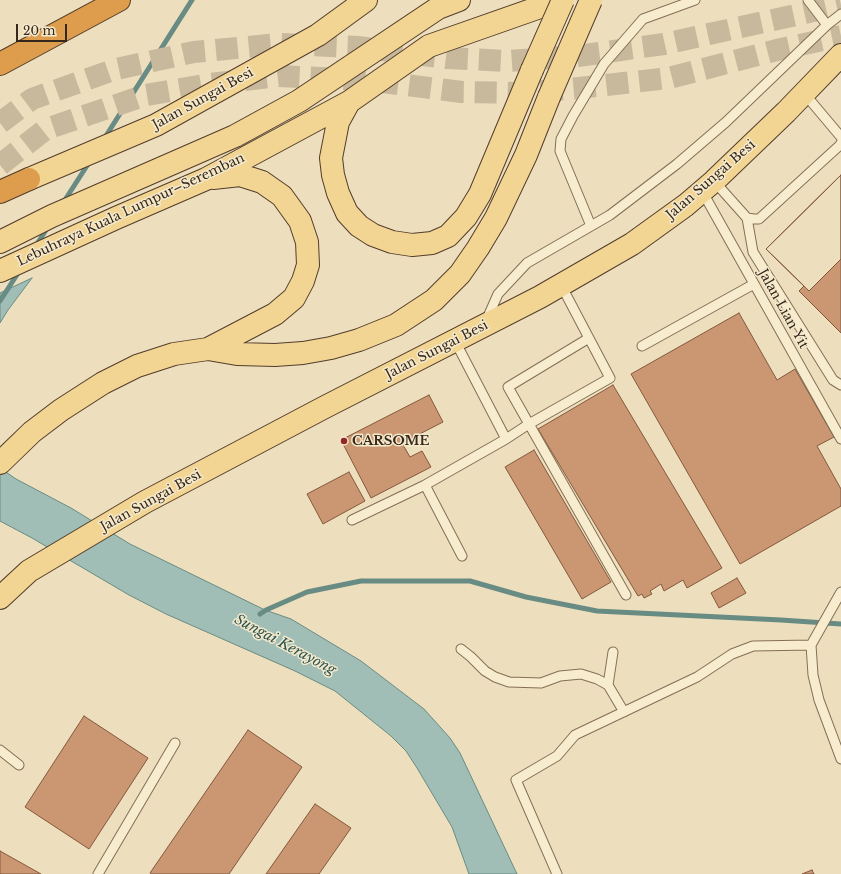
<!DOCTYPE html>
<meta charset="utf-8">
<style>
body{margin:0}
#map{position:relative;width:841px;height:874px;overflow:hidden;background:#eddebd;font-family:"Libre Baskerville",serif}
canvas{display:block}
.scale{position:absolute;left:16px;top:24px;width:51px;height:18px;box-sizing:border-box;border:2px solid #34271b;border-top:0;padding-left:5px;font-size:12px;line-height:14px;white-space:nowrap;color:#34271b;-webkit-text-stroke:3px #f5e9cc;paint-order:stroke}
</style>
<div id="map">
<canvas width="841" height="874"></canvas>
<div class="scale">20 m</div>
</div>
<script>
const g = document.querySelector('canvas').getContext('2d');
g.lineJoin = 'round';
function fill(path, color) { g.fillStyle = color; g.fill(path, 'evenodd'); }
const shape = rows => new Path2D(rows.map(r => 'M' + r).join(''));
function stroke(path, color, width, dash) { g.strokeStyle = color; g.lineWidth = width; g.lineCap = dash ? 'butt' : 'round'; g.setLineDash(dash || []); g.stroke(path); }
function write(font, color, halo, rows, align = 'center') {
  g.font = font + ' "Libre Baskerville",serif'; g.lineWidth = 3; g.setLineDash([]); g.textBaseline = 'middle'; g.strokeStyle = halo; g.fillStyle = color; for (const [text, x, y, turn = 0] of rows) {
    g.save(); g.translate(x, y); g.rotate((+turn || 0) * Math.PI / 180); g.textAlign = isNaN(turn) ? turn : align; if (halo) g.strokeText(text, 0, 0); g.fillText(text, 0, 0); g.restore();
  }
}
const water = shape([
 [32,278,8,310,0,323,0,293,32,278],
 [0,468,16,479,71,508,130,544,265,610,291,619,361,661,424,709,450,738,460,753,517,874,469,874,452,827,417,768,406,751,391,736,335,691,295,671,166,614,129,595,32,538,0,521,0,468]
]);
fill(water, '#a0beb5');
stroke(water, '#688b83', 1);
stroke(shape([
 [104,139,192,0],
 [63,203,90,161],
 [35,247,48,227],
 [0,301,20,270],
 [260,614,266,610,307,592,361,581,470,581,526,597,597,611,781,620,841,624]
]), '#688b83', 5);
const building = shape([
 [841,175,841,259,809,291,766,249,841,175],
 [841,175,841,333,799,291,804,286,766,249,841,175],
 [739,313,777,380,795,369,834,437,817,446,841,489,841,506,740,564,631,374,739,313],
 [613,385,722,568,687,588,683,580,664,591,661,584,650,591,652,594,644,598,642,594,638,596,538,429,613,385],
 [429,395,443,422,402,443,410,457,422,451,431,467,371,498,341,440,429,395],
 [534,450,611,582,582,599,505,467,534,450],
 [349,472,365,501,323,524,307,494,349,472],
 [737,578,746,593,719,608,711,593,737,578],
 [84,716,148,758,89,849,25,807,84,716],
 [248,730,302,767,229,874,152,874,150,873,248,730],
 [315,804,351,828,319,874,266,874,315,804],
 [0,851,41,874,0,874,0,851],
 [812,870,814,874,802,874,812,870]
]);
fill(building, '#cb9772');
stroke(building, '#83583c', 1);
stroke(shape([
 [0,123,32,99,116,69,194,52,279,44,358,47,447,58,507,61,578,56,664,44,841,5],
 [0,165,46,129,146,95,210,84,279,76,366,80,462,92,520,93,579,88,669,78,781,49,841,36]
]), '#c8b99d', 22, [22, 11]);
const service = shape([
 [808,0,827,25],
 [804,93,841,137],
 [714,181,747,218,754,219,759,219,840,145,841,143],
 [702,191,841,439],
 [747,218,753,252,833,380,841,385],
 [591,226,560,151,561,139,573,116,604,64,643,19,695,0],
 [561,285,610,378,529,424,508,387,589,338],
 [486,321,498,294,527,263,610,215,677,164,726,122,827,25,841,14],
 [642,346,754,284],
 [506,439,529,424,626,595],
 [425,485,462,556],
 [352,520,425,485,506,439,455,341],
 [841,592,811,645,813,675,819,700,841,759],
 [461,649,471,657,485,671,495,677,509,682,541,683,560,676,581,674,597,679,608,685,624,712],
 [608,685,613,652],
 [0,750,19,765],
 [98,874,175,743],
 [557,874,516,780,557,756,575,735,697,677,732,654,753,646,811,645]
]);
const primary = shape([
 [349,102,338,122,331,158,333,175,338,193,347,213,359,226,373,235,392,242,412,245,432,243,448,236,466,217,480,194,532,70],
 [29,179,156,125,318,35,366,0],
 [0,242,52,216,235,136,299,101,438,8,459,0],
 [0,271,116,218,206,179,349,102,429,46,560,0],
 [208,349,275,314,294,298,303,281,308,265,307,242,300,221,282,196,262,182,240,175,213,178],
 [0,463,32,432,61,410,103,383,137,366,174,354,208,349,237,354,275,355,303,353,331,348,359,340,396,325,434,300,460,274,478,248,496,218,526,155,549,97],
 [0,598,29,571,145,502,325,407,540,297,632,244,686,205,714,181,786,112,841,55]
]);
const motorway = shape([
 [0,64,119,0],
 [0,192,29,179]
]);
stroke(service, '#846f56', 11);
stroke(primary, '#523d2b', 24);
stroke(motorway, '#523d2b', 24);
stroke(service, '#f8eccf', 9);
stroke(primary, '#f2d493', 22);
stroke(motorway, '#de9d4c', 22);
const primaryBridge = shape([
 [532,70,563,0],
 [549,97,591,0]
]);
stroke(primaryBridge, '#523d2b', 24, []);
stroke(primaryBridge, '#f2d493', 22);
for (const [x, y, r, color] of [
 [344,441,4,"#932728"]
]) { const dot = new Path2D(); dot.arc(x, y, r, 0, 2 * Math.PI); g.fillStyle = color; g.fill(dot); stroke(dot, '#f5e9cc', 1.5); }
write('13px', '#34271b', '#f5e9cc', [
 ["Jalan Sungai Besi",203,99,-29],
 ["Jalan Sungai Besi",711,180,-41],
 ["Lebuhraya Kuala Lumpur–Seremban",131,210,-25],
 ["Jalan Lian Yit",783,309,61],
 ["Jalan Sungai Besi",437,350,-27],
 ["Jalan Sungai Besi",151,501,-29]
]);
write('bold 13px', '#34271b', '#f5e9cc', [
 ["CARSOME",352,441]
], 'left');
write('italic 14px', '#2a5451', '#f5e9cc', [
 ["Sungai Kerayong",285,645,28]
]);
</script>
